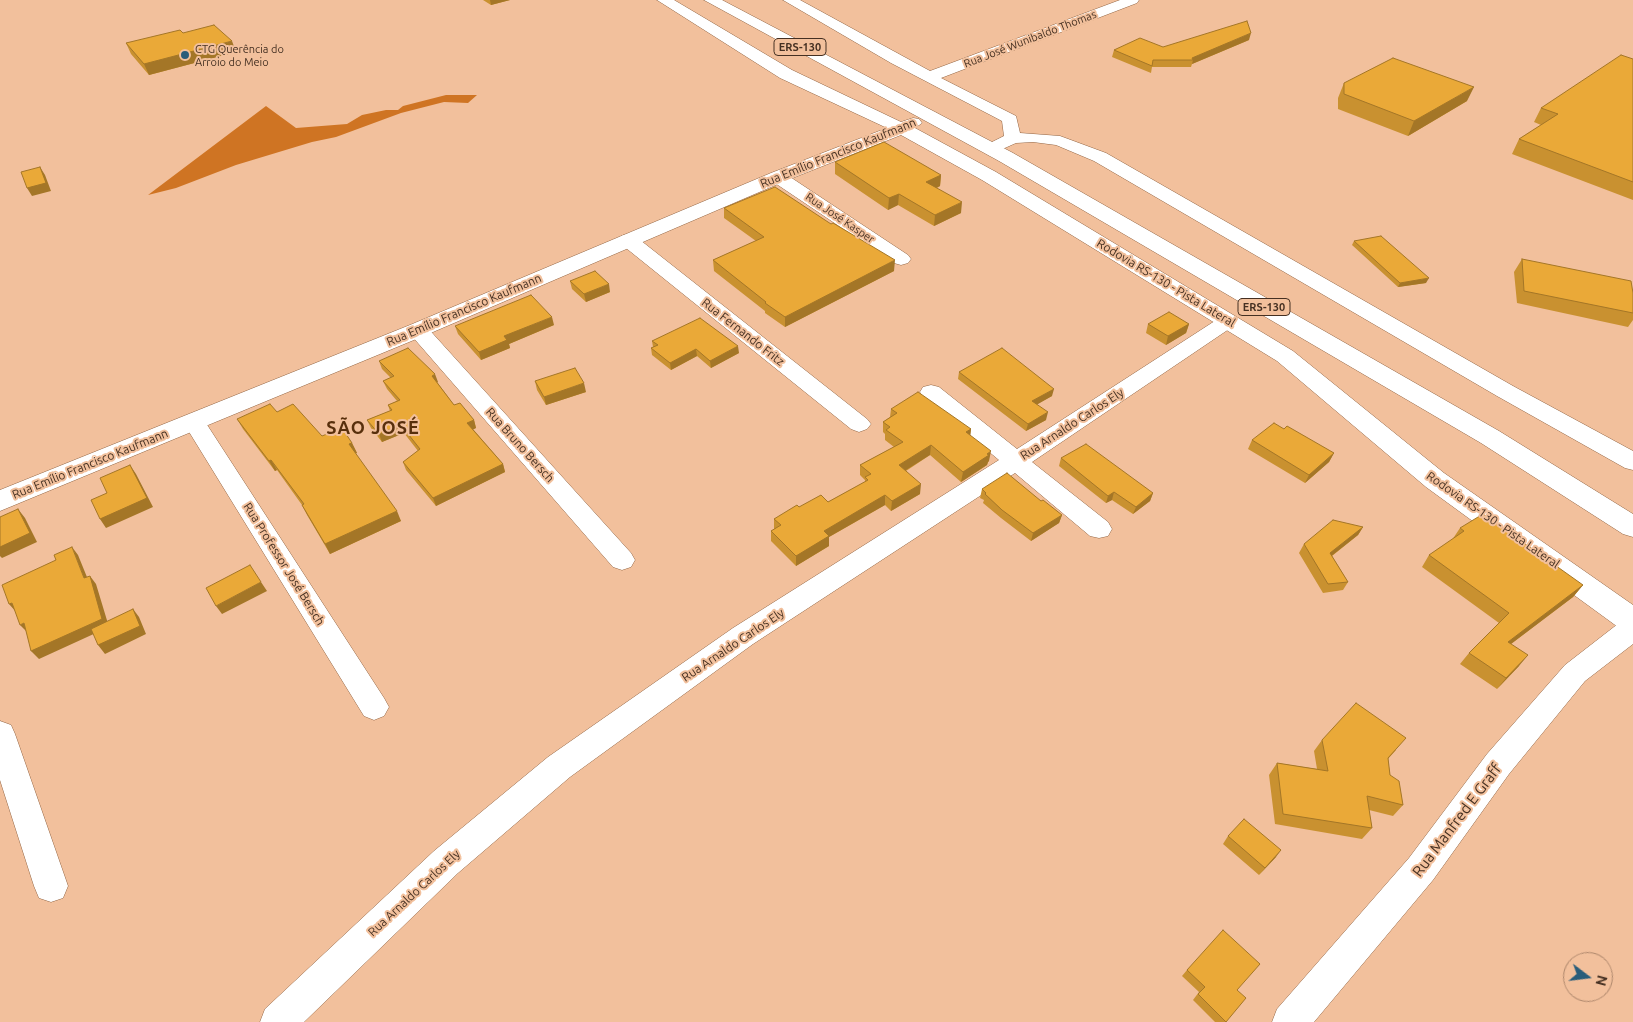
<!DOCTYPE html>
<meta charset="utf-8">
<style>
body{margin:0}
#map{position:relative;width:1633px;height:1022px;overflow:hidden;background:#f2c09c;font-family:Ubuntu,sans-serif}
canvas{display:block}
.north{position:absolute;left:1563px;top:952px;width:50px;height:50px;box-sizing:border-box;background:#f2c09c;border:1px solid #ad866b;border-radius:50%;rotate:105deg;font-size:14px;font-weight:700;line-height:20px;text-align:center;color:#453022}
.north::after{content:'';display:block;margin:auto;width:18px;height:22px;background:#2a5d7a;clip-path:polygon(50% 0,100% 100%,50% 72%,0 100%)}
</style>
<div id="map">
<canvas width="1633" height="1022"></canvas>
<div class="north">N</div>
</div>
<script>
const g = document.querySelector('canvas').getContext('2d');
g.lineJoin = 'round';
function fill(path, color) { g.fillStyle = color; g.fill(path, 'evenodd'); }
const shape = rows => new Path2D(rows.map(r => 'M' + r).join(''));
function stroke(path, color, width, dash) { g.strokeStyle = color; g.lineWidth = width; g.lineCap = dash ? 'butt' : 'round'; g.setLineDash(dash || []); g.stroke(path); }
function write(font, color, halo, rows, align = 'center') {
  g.font = font + ' Ubuntu,sans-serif'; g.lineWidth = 4; g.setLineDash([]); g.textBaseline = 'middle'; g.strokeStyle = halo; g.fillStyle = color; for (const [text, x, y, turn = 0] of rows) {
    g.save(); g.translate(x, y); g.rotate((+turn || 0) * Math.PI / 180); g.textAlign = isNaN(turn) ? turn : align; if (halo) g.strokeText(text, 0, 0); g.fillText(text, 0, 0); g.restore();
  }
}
fill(shape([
 [446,95,477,95,468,103,444,102,401,113,336,137,312,142,236,165,176,188,148,195,266,106,296,128,347,124,362,115,386,110,398,110,403,106]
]), '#cf7423');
const minor = shape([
 [783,0,800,0,930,71,1120,0,1139,0,1137,3,941,78,1016,116,1020,133,1060,136,1106,153,1513,386,1633,451,1633,470,1625,468,1497,396,1094,161,1056,145,1033,142,1016,143,998,151,992,150,990,146,992,142,1004,136,1002,121,891,63,783,0],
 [778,172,784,173,908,255,911,259,908,263,901,265,894,263,772,181,769,177,772,173,778,172],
 [628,234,635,236,867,419,871,424,867,429,859,432,851,429,621,244,619,240,621,236,628,234],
 [1228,315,1235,317,1238,321,1235,325,1032,462,1108,522,1112,529,1108,536,1099,538,1090,536,1015,473,753,644,570,777,458,873,304,1022,260,1022,265,1009,434,851,548,757,733,628,999,460,923,397,920,392,923,387,931,385,939,387,1017,449,1221,317,1228,315],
 [418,324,425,325,631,553,635,560,631,567,622,570,613,567,411,335,408,330,411,325,418,324],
 [194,414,202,417,384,698,389,707,384,716,374,720,364,716,183,422,186,417,194,414],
 [1633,617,1633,644,1585,681,1509,774,1433,880,1314,1022,1272,1022,1277,1009,1409,858,1487,754,1565,665,1623,620,1633,617],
 [0,721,11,725,15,734,68,886,63,898,51,902,39,898,34,886,0,780,0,721]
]);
const tertiary = shape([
 [657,0,674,0,792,70,901,122,913,118,919,119,922,123,915,128,996,172,1293,351,1444,473,1633,605,1633,633,1622,630,1426,487,1277,361,982,180,901,135,785,181,426,335,0,511,0,490,410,325,771,173,887,128,780,78,657,0]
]);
const primary = shape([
 [704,0,722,0,1013,153,1499,431,1633,514,1633,537,1623,534,1481,443,999,161,704,0]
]);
stroke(minor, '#926544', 1);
stroke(tertiary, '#926544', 1);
stroke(primary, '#926544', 1);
fill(minor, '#fff');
fill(tertiary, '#fff');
fill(primary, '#fff');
fill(shape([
 [483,0,510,0,491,5],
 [183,33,236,52,149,75,131,54,126,43],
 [1249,40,1192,64,1191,67,1152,67,1151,73,1112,57,1114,50,1163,47],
 [1633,59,1633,200,1512,154,1519,139,1541,125,1534,122,1541,108],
 [1344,83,1467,101,1408,136,1338,109,1338,98],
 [835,162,941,175,940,186,937,188,961,213,934,226,898,205,888,210,835,174],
 [724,208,894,271,785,327,765,313,765,311,714,271,713,260,756,241,724,218],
 [1354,241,1426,283,1398,287,1352,245],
 [1522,259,1633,293,1633,320,1628,327,1517,303,1514,272],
 [570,281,610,292,586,302,572,289],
 [1148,324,1189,324,1186,333,1166,345,1146,333],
 [554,325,509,344,510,348,481,360,458,334,455,326],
 [652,341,739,353,711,368,697,356,671,370,652,355,651,348,653,347],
 [379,361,438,382,437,382,454,405,474,420,476,428,473,429,503,464,505,472,436,506,406,470,403,462,418,451,404,433,382,442,371,428,367,420,390,411,388,405,397,401,387,389,383,381,391,378,382,369],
 [959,372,1052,396,1037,404,1046,420,1026,431,958,379],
 [535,381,586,392,546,405,537,390],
 [891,409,971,429,970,435,989,461,988,462,987,465,961,482,930,455,906,471,920,494,891,511,885,505,829,537,829,546,796,566,771,541,771,531,774,529,774,519,799,507,828,502,865,482,865,480,860,475,860,465,894,447,885,440,885,434,883,432,883,422,890,417],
 [277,412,322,436,352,443,357,453,355,453,401,521,330,554,307,515,302,505,277,470,275,471,243,429,237,419],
 [1284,429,1334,453,1329,462,1305,483,1248,449,1252,440],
 [1061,458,1153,493,1150,501,1133,514,1112,500,1106,503,1059,466],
 [982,489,1041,501,1062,515,1059,523,1031,541,1001,518,983,503,984,500,980,498],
 [1363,527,1358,535,1332,556,1348,582,1343,590,1323,593,1299,553,1304,544],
 [1460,528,1583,585,1573,597,1511,644,1519,666,1497,689,1460,664,1469,653,1499,623,1422,567,1429,555,1452,540],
 [1322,740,1396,750,1388,759,1390,775,1403,805,1393,816,1369,810,1372,828,1362,839,1275,824,1269,775,1277,763,1317,769,1314,751],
 [1228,836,1276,857,1259,875,1223,844],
 [1187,970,1237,990,1225,1022,1215,1022,1193,1000,1199,992,1182,976]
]), '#c99130');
fill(shape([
 [490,0,510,0,491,5],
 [1251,33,1249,40,1192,64,1193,60,1192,58],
 [232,41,236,52,149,75,144,64],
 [1474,87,1467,101,1408,136,1414,121],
 [40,167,45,175,51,191,32,196,27,188],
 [941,175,940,186,925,193,926,182],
 [899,194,898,205,888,210,889,198],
 [962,202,961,213,934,226,935,215],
 [895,260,894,271,785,327,785,317],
 [1429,278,1426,283,1398,287,1400,283],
 [609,284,610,292,586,302,584,294],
 [552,317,554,325,509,344,510,348,481,360,479,352,504,336],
 [1189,324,1186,333,1166,345,1168,336],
 [738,346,739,353,711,368,710,361],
 [696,349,697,356,671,370,670,363],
 [435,374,438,382,434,384,432,376],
 [584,383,586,392,546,405,544,397],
 [1054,389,1052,396,1031,408,1032,401],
 [1048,412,1046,420,1026,431,1028,424],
 [474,420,476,428,470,431,467,423],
 [401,425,404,433,382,442,379,434],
 [971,429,970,439,966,432],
 [352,443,357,453,354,454,349,444],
 [931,445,930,455,898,475,899,465],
 [991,451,989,461,988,462,987,465,961,482,963,472],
 [1334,453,1329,462,1305,483,1309,475],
 [271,460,277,470,275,471,269,461],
 [503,464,505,472,436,506,433,498],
 [130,465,136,474,153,507,106,528,100,519],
 [921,484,920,494,891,511,892,501],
 [1114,492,1112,500,1106,503,1108,496],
 [1153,493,1150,501,1133,514,1136,507],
 [885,495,885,505,829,537,829,546,796,566,796,556,824,531],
 [18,509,25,518,37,542,2,558,0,556,0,547],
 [397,511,401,521,330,554,325,544],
 [1062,515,1059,523,1031,541,1033,533],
 [1363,527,1358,535,1325,561,1330,553],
 [72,547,78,555,91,587,84,578],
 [90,576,96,584,109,627,39,659,31,651],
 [261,582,267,591,222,614,216,606],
 [1583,585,1573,597,1499,653,1508,642],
 [12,603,17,613,9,604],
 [133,609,139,617,146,634,105,654,98,645],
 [24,623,28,633,20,625],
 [1528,655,1519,666,1497,689,1506,678],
 [1281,850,1276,857,1259,875,1265,868]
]), '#a47627');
const building = shape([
 [1247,21,1251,33,1192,58,1193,60,1153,60,1152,66,1114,50,1140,38,1163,47,1247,21],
 [214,25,232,41,144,64,126,43,180,30,183,33,214,25],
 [1621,55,1633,59,1633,182,1519,139,1558,114,1541,108,1621,55],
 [1393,58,1474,87,1414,121,1344,94,1344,83,1393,58],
 [884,142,941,175,926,182,962,202,935,215,899,194,889,198,835,162,884,142],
 [40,167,46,183,27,188,21,172,40,167],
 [775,187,831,224,833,223,895,260,785,317,765,303,766,302,713,260,764,237,724,208,775,187],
 [1381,236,1429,278,1400,283,1354,241,1381,236],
 [1522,259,1631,281,1633,293,1633,313,1524,291,1522,259],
 [595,271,609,284,584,294,570,281,595,271],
 [531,295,552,317,504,336,507,340,479,352,455,326,531,295],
 [1169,312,1189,324,1168,336,1148,324,1169,312],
 [700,318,738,346,710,361,696,349,670,363,651,348,658,345,652,341,700,318],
 [408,348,435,374,432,376,454,405,460,403,474,420,467,423,503,464,433,498,403,462,420,449,401,425,379,434,367,420,392,410,388,405,400,400,383,381,394,376,379,361,408,348],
 [1002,348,1054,389,1032,401,1048,412,1028,424,959,372,1002,348],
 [575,368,584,383,544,397,535,381,575,368],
 [918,392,971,429,966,432,991,451,987,454,989,455,963,472,931,445,899,465,921,484,892,501,885,495,824,531,829,536,796,556,771,531,781,525,774,519,797,505,799,507,821,495,828,502,868,480,865,477,871,474,860,465,903,442,886,430,890,427,883,422,897,413,891,409,918,392],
 [270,404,277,412,293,404,322,436,342,428,352,443,349,444,397,511,325,544,302,505,304,504,271,460,269,461,237,419,270,404],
 [1274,423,1284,429,1287,426,1334,453,1309,475,1252,440,1274,423],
 [1086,444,1153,493,1136,507,1114,492,1108,496,1061,458,1086,444],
 [130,465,147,498,100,519,91,500,107,493,100,478,130,465],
 [1007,473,1041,501,1043,500,1062,515,1033,533,1002,510,985,494,986,493,982,489,1007,473],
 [18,509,30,533,0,547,0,517,18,509],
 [1483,514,1583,585,1508,642,1528,655,1506,678,1469,653,1509,613,1429,555,1464,531,1460,528,1483,514],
 [1333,520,1363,527,1330,553,1348,582,1328,584,1304,544,1333,520],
 [72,547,84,578,90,576,102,619,31,651,24,623,20,625,12,603,9,604,2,585,56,560,54,555,72,547],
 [250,565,261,582,216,606,206,588,250,565],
 [133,609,140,626,98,645,91,629,133,609],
 [1356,703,1406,738,1388,758,1390,775,1399,781,1403,805,1367,796,1372,828,1283,814,1277,763,1328,771,1322,740,1356,703],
 [1244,819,1281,850,1265,868,1228,836,1244,819],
 [1223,930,1260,964,1237,990,1246,998,1226,1022,1198,994,1205,987,1187,970,1223,930]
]);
fill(building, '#eaa938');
stroke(building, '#a47627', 1);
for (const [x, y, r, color] of [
 [185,55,5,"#2a5d7a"]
]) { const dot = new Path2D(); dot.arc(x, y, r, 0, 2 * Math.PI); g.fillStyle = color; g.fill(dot); stroke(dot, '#f2c09c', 2); }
write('11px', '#453022', '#f2c09c', [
 ["Rua José Wunibaldo Thomas",1030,39,-21],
 ["Rua José Kasper",840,218,34]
]);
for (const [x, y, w] of [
 [800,47,52],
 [1264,307,52]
]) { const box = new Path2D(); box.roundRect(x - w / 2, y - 8.5, w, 17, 4); g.fillStyle = '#f2c09c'; g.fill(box); stroke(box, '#453022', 1); }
write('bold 11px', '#453022', null, [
 ["ERS-130",800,47],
 ["ERS-130",1264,307]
]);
write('11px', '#453022', '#f2c09c', [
 ["CTG Querência do",195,49],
 ["Arroio do Meio",195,62]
], 'left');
write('12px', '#453022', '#f2c09c', [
 ["Rua Emílio Francisco Kaufmann",838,153,-22],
 ["Rodovia RS-130 - Pista Lateral",1166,283,31],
 ["Rua Emílio Francisco Kaufmann",464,310,-23],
 ["Rua Fernando Fritz",743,332,38],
 ["Rua Arnaldo Carlos Ely",1072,424,-33],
 ["Rua Bruno Bersch",520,445,48],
 ["Rua Emílio Francisco Kaufmann",90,464,-22],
 ["Rodovia RS-130 - Pista Lateral",1493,520,35],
 ["Rua Professor José Bersch",284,564,58],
 ["Rua Arnaldo Carlos Ely",733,645,-34],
 ["Rua Arnaldo Carlos Ely",414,893,-43]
]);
write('15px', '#453022', '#f2c09c', [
 ["Rua Manfred E Graff",1457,820,-53]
]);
g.letterSpacing = '1px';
write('bold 18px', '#582f0c', '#f2c09c', [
 ["SÃO JOSÉ",373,428]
]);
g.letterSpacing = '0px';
</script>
